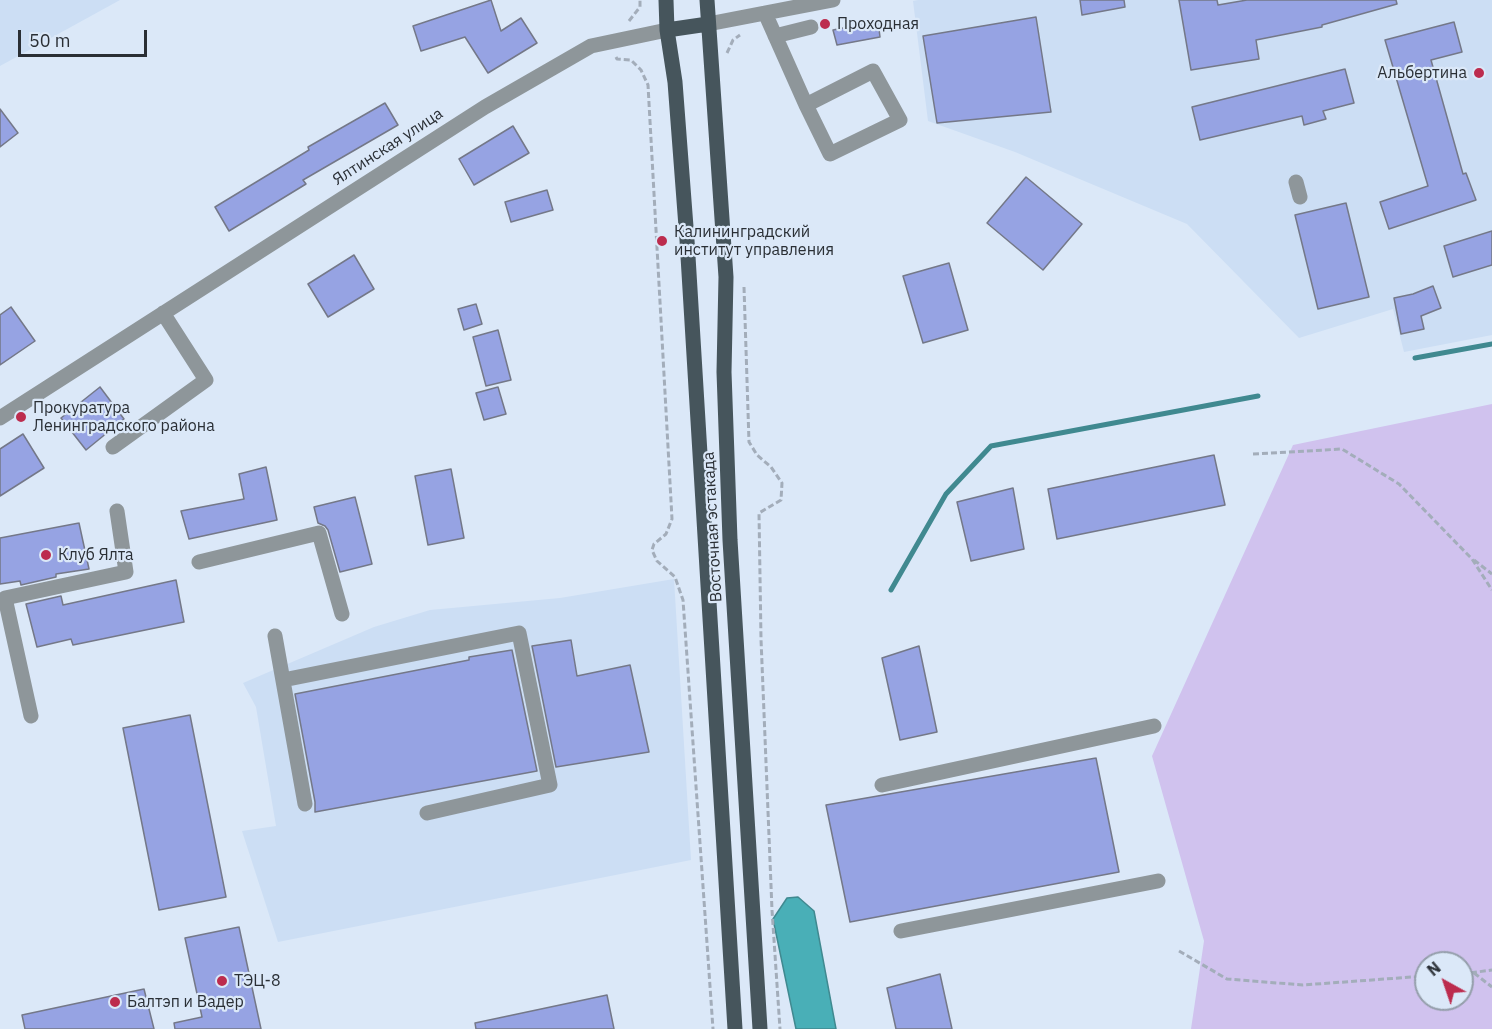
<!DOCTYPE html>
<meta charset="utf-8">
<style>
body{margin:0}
#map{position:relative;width:1492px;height:1029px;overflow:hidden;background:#dbe8f8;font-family:"IBM Plex Sans",sans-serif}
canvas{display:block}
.north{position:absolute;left:1414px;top:951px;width:60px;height:60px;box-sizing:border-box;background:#dbe8f8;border:2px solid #949eaa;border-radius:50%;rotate:320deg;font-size:16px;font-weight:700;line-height:24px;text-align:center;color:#2a2f35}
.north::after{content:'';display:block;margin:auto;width:21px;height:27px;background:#bc2c4e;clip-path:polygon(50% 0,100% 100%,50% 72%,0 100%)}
.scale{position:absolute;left:18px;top:30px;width:129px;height:27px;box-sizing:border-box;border:3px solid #2a2f35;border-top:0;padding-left:8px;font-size:18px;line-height:21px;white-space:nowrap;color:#2a2f35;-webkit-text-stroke:4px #dbe8f8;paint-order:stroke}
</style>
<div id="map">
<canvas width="1492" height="1029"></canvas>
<div class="north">N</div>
<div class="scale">50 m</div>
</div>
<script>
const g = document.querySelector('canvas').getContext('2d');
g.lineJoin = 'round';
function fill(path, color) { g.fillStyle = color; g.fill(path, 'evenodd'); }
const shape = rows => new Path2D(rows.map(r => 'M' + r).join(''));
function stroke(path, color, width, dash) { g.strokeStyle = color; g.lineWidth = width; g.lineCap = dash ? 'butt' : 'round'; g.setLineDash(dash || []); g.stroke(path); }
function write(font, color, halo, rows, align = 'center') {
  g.font = font + ' "IBM Plex Sans",sans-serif'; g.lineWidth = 4.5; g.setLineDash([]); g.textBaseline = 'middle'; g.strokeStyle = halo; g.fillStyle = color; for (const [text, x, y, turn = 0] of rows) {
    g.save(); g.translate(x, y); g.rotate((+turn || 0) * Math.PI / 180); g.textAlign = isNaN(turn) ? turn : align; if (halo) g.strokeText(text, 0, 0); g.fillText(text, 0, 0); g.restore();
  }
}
fill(shape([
 [0,0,120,0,0,66],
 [918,0,1492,0,1492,335,1404,352,1393,309,1299,338,1187,224,1015,152,928,121,913,1],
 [674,579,691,860,278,942,242,831,276,826,256,707,243,683,374,627,430,610,560,598]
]), '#ccdef4');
fill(shape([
 [1492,404,1492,1029,1191,1029,1204,941,1152,756,1293,445],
 [1426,963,1462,963,1462,999,1426,999]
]), '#d0c2ee');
const water = shape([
 [798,897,814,911,836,1029,796,1029,773,919,787,898,798,897]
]);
fill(water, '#49afb7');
stroke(water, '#408990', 1.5);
stroke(shape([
 [1415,358,1492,344],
 [891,590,946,494,991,446,1258,396]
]), '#408990', 5);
const building = shape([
 [491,0,501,31,521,18,537,43,488,73,465,37,421,51,413,26,491,0],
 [1080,0,1124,0,1125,7,1082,15,1080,0],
 [1179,0,1217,0,1218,5,1247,0,1396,0,1397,4,1322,25,1322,27,1256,40,1259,59,1191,70,1179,0],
 [1036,17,1051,112,937,123,923,36,1036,17],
 [878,21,880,37,837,45,833,30,878,21],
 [1454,22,1462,52,1431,60,1463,174,1466,173,1476,200,1389,229,1380,202,1428,186,1385,40,1454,22],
 [1345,69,1354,103,1323,111,1326,119,1304,125,1302,116,1200,140,1192,107,1345,69],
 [385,103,398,125,303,180,306,184,229,231,215,207,309,150,308,147,385,103],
 [0,109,18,133,0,147,0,109],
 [513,126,529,153,474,185,459,159,513,126],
 [1026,177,1082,224,1043,270,987,223,1026,177],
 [547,190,553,210,511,222,505,202,547,190],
 [1346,203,1369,297,1318,309,1295,215,1346,203],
 [1492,231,1492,265,1453,277,1444,246,1492,231],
 [354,255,374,289,328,317,308,284,354,255],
 [949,263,968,330,923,343,903,276,949,263],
 [1433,286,1441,308,1421,316,1424,329,1401,334,1394,298,1413,294,1433,286],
 [476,304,482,324,464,330,458,309,476,304],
 [11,307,35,341,0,365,0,315,11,307],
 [498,330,511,380,486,386,473,337,498,330],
 [100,387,124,419,86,450,61,418,100,387],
 [498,387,506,414,484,420,476,393,498,387],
 [23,434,44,468,0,496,0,449,23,434],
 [1214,455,1225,505,1057,539,1048,489,1214,455],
 [266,467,277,520,189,539,181,511,244,499,239,474,266,467],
 [451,469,464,538,428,545,415,476,451,469],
 [1013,488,1024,549,971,561,957,502,1013,488],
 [355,497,372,564,340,572,328,530,325,526,318,523,314,507,355,497],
 [79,523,89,569,56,574,56,577,21,585,20,581,0,584,0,538,79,523],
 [176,580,184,622,73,645,71,639,37,647,26,604,61,596,63,605,176,580],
 [571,640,577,676,630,665,649,752,556,767,532,646,571,640],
 [919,646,937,732,900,740,882,658,919,646],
 [512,650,537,771,315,812,315,802,295,694,469,660,469,657,512,650],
 [190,715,226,897,159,910,123,728,190,715],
 [1096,758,1119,872,850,922,826,805,1096,758],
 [239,927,261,1029,175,1029,174,1023,202,1017,185,938,239,927],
 [940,974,952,1029,896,1029,887,988,940,974],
 [144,989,154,1029,25,1029,22,1015,144,989],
 [607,995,614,1029,476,1029,475,1023,607,995]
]);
fill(building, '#96a3e3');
stroke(building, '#747888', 1.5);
stroke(shape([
 [629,21,640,7,640,0],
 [727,53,733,40,740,35],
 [616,57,617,59,631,60,641,70,648,85,672,519,666,534,654,544,652,550,657,561,675,577,683,600,713,1029],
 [744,287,749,442,757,455,771,467,782,483,781,500,759,513,761,639,772,910,780,1029],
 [1253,454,1342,449,1399,484,1472,559,1492,590],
 [1474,560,1492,574],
 [1179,951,1227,979,1303,985,1426,976],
 [1474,973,1492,987],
 [1462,974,1492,970]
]), '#a3adba', 3, [6, 3]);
stroke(shape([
 [765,13,806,105,830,154,900,120,873,71,806,105],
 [708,24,833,0],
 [775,36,811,27],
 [1296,182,1300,197],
 [0,418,485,107,591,46,667,30],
 [113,447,206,380,163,313],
 [199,562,319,533,342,614],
 [275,636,305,804],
 [283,680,519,633,550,785,427,813],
 [31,716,5,598,126,572,117,511],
 [882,785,1154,726],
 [901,931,1158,881]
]), '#8e969a', 15);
stroke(shape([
 [666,0,667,30,675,82,687,240,735,1029],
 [707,0,726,277,724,372,730,540,760,1029],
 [667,30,708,24]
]), '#46555c', 15);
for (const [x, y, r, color] of [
 [825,24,6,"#bc2c4e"],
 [1479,73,6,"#bc2c4e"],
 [662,241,6,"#bc2c4e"],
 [21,417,6,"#bc2c4e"],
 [46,555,6,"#bc2c4e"],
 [222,981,6,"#bc2c4e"],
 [115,1002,6,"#bc2c4e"]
]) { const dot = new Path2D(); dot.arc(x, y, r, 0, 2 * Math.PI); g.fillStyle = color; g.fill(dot); stroke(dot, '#dbe8f8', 2); }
write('16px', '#2a2f35', '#dbe8f8', [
 ["Проходная",837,24],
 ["Альбертина",1467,73,"right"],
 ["Калининградский",674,232],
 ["институт управления",674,250],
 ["Прокуратура",33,408],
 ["Ленинградского района",33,426],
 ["Клуб Ялта",58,555],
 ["ТЭЦ-8",234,981],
 ["Балтэп и Вадер",127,1002]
], 'left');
write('16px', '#2a2f35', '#dbe8f8', [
 ["Ялтинская улица",388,147,-33],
 ["Восточная эстакада",713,527,-93]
]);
</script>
